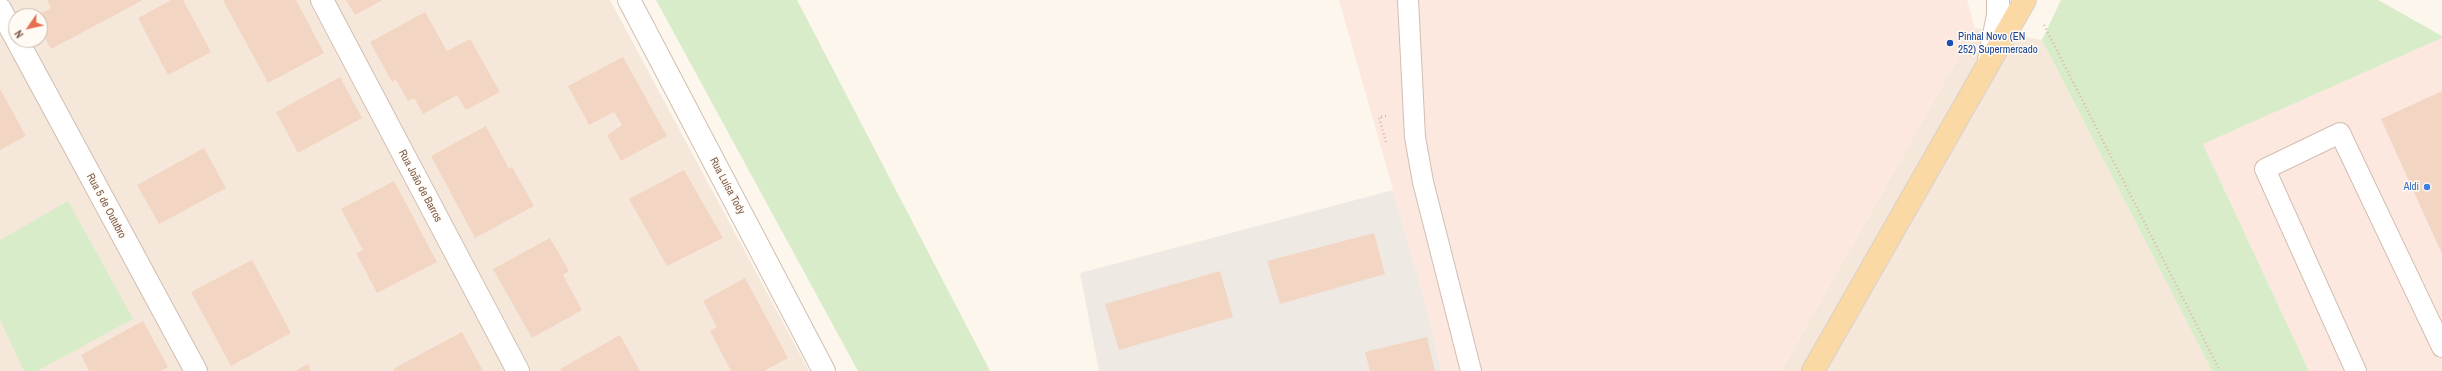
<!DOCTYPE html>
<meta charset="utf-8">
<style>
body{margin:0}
#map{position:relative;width:2442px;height:371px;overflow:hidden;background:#fdf6ec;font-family:"Archivo Narrow",sans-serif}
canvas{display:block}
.north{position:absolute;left:8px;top:8px;width:40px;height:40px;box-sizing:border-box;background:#fffaf3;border:1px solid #cabbb1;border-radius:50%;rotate:236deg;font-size:11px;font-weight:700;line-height:16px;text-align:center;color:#7a5c4d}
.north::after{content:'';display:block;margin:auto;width:14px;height:18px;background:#e76f51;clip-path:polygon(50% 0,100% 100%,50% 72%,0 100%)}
</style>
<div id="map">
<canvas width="2442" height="371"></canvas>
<div class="north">N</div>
</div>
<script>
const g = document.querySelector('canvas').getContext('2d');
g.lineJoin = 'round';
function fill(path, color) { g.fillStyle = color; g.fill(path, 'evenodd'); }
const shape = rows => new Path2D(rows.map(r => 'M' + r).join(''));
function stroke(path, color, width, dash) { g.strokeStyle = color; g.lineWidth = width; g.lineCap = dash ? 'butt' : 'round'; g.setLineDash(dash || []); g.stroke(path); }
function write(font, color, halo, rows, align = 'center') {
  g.font = font + ' "Archivo Narrow",sans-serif'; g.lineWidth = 3; g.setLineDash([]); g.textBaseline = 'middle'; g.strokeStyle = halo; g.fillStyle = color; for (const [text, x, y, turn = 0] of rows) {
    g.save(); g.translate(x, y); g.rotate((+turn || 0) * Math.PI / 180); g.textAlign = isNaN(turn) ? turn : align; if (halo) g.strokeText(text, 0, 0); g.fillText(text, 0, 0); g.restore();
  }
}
fill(shape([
 [0,0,610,0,809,371,0,371],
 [16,16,40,16,40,40,16,40],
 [1975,28,2042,40,2212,371,1781,371]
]), '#f5e8da');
fill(shape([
 [1339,0,1967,0,1975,28,1781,371,1441,371,1427,309],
 [2442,38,2442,371,2309,371,2203,144]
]), '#fde8e0');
fill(shape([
 [1393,190,1427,309,1441,371,1099,371,1080,273]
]), '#efe9e4');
fill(shape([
 [656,0,797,0,990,371,858,371],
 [2061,0,2378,0,2442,36,2442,38,2203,144,2309,371,2212,371,2042,40],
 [68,201,133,319,37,371,24,371,0,320,0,240]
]), '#d8ecc9');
fill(shape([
 [47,0,143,0,51,49,40,29,40,16,36,16,51,8],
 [171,0,183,0,211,52,168,75,138,18],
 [223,0,296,0,324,53,268,83],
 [346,0,383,0,355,15],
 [425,12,447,51,470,39,500,92,466,110,457,95,423,114,414,98,408,101,396,80,392,82,370,42],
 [623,57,667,136,621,161,607,135,622,125,614,112,589,125,568,86],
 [340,77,362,118,298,153,276,112],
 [0,89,26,136,0,150],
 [2442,91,2442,254,2381,119],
 [486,126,509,169,512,167,534,206,475,238,431,156],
 [204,148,226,188,159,224,137,185],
 [684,170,723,238,667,266,629,199],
 [394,181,437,262,377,293,356,253,363,250,341,209],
 [1374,233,1385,274,1280,304,1267,261],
 [550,238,569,271,563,275,582,310,532,338,493,269],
 [252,260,291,333,231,366,191,292],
 [1220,271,1233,317,1119,350,1105,304],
 [745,278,788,358,764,371,731,371,710,331,717,327,703,301],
 [143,321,168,367,161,371,89,371,81,355],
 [462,332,483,371,394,371,393,369],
 [620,335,640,371,561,371,560,369],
 [1427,337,1435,371,1370,371,1365,352],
 [308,364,311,371,295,371]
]), '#f3d5c3');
const service = shape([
 [1408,0,1415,137,1423,182,1471,371],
 [2356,371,2265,169,2340,133,2442,347]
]);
const minor = shape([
 [322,0,518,371],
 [629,0,824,371],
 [0,9,16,38],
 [17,40,196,371],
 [1989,60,1998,15,1998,0]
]);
const primary = shape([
 [1813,371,2025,0]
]);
stroke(service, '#d1beb0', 22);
stroke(minor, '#d1beb0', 24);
stroke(primary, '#dad1cd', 24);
stroke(shape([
 [2044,25,2220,371],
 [1386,142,1379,117,1386,116]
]), '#d9b8a5', 2.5, [1, 3]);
stroke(service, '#fff', 20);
stroke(minor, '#fff', 22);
stroke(primary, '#fbd9a5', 22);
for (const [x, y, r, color] of [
 [1950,43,4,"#1a4fb4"],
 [2427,187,4,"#3f7fe0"]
]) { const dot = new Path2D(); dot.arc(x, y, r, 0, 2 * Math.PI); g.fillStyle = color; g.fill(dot); stroke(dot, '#fffaf3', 1.5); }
write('11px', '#164399', '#fffaf3', [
 ["Pinhal Novo (EN",1958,37],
 ["252) Supermercado",1958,50]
], 'left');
write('11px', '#7a5c4d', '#fffaf3', [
 ["Rua João de Barros",420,186,62],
 ["Rua Luísa Tody",727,186,62],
 ["Rua 5 de Outubro",106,206,62]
]);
write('11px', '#366cbe', '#fffaf3', [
 ["Aldi",2419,187]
], 'right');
</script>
